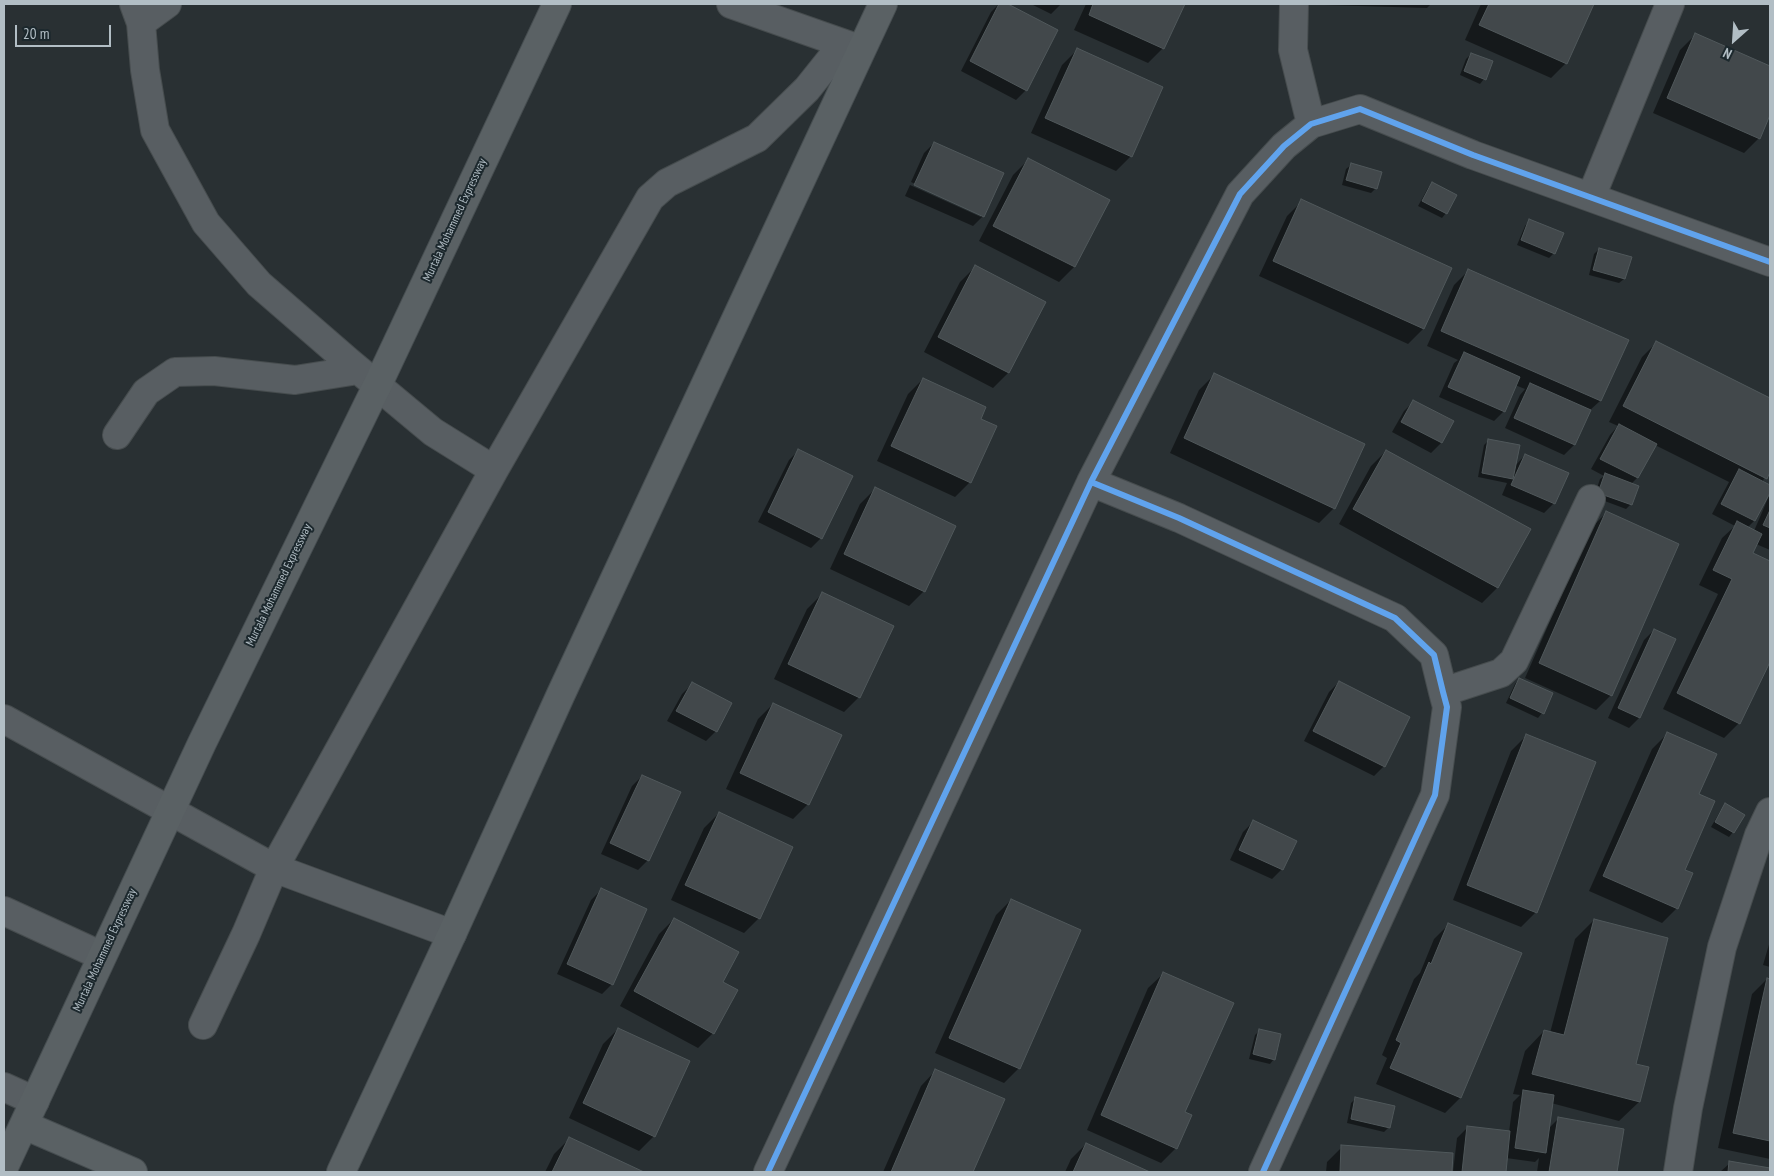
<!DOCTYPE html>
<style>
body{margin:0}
#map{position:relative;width:1774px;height:1176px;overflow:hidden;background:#293033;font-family:"PT Sans Narrow",sans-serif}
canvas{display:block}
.frame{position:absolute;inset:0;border:5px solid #b2bec5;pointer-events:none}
.north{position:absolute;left:1709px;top:15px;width:50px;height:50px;-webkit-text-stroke:4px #1c282d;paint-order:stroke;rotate:206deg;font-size:14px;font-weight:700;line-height:20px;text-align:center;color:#b2bec5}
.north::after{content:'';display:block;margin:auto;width:18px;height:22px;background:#b2bec5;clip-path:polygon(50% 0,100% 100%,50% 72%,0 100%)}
.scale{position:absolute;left:15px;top:25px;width:96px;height:22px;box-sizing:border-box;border:2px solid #b2bec5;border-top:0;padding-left:6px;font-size:15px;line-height:18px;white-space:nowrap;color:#b2bec5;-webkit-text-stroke:4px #1c282d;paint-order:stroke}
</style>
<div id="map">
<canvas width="1774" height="1176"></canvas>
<div class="frame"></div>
<div class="north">N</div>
<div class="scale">20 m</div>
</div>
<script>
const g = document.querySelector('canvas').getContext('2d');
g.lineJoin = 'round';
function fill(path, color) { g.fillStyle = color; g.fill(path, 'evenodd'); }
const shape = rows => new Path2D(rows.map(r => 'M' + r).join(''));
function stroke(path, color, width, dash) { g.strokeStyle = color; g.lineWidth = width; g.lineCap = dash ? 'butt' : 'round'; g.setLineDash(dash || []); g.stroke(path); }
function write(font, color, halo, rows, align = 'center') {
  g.font = font + ' "PT Sans Narrow",sans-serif'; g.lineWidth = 4; g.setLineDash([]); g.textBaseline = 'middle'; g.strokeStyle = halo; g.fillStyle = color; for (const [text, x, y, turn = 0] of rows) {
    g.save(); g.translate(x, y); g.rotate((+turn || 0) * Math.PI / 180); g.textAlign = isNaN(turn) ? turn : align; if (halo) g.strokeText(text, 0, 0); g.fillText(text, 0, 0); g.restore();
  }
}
fill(shape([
 [999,4,1005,4,1056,30,1026,90,1016,100,961,71,991,12],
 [1031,4,1061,4,1051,14],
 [1086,4,1183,4,1163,48,1148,63,1074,30],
 [1324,4,1431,4,1427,8,1324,5],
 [1481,4,1592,4,1566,63,1551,78,1465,40],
 [1695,35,1770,67,1770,112,1759,138,1744,153,1653,113,1680,50],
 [1077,50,1131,156,1116,171,1031,133,1062,65],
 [1471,54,1484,79,1480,84,1460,75,1466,59],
 [934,143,983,216,973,226,905,196,910,185,981,217,981,214,911,182,924,153],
 [1028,160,1108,200,1074,267,1059,282,979,241,1013,175],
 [1351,165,1376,188,1371,193,1342,185,1346,169],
 [1432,184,1446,213,1442,218,1418,206,1428,188],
 [1302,201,1450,268,1423,329,1408,344,1259,276,1287,216],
 [1529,221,1554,253,1549,258,1517,245,1525,226],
 [1599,249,1624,279,1619,283,1589,275,1594,254],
 [975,267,1044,302,1008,373,993,388,924,352,960,282],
 [1469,270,1627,340,1600,401,1589,411,1574,445,1564,455,1505,428,1520,395,1525,389,1515,385,1504,411,1494,421,1439,397,1454,363,1458,360,1427,346,1454,285],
 [1657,342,1770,400,1770,469,1762,482,1770,487,1770,550,1756,544,1751,553,1770,563,1770,659,1739,723,1724,738,1663,709,1718,594,1699,585,1722,538,1735,526,1712,514,1729,482,1655,445,1637,478,1631,484,1631,504,1626,509,1594,497,1600,479,1604,476,1591,469,1610,435,1618,426,1609,422,1642,357],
 [1768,495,1769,496,1754,531,1747,528,1754,521],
 [1214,375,1334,508,1319,523,1170,453,1199,390],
 [923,379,979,419,970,482,955,497,877,461,908,394],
 [1414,401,1453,421,1441,443,1431,453,1392,432,1404,411],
 [1489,440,1515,466,1525,455,1554,503,1544,513,1502,495,1507,483,1478,477,1484,445],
 [799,450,821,538,811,548,758,522,789,460],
 [1386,451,1497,588,1482,603,1339,524,1371,466],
 [875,489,954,526,924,591,909,606,830,569,860,504],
 [1606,513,1611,695,1596,710,1525,678,1591,528],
 [822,594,859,697,844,712,774,679,807,609],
 [1654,630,1674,639,1639,718,1629,728,1608,718,1644,640],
 [1519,679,1542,713,1538,718,1506,703,1515,684],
 [1339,682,1409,717,1384,766,1374,776,1304,741,1329,692],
 [692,684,716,731,706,741,667,721,682,694],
 [773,704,808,804,793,819,726,789,758,719],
 [1667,734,1683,870,1677,908,1662,923,1589,891,1652,749],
 [1526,736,1536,912,1521,927,1453,900,1511,751],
 [642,776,648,860,638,870,601,854,632,786],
 [1725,805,1733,832,1729,837,1711,827,1721,810],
 [719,813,759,918,744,933,671,900,704,828],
 [1253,822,1282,869,1272,879,1230,860,1243,832],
 [601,890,612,984,602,994,557,974,591,900],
 [1011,900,1080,930,1019,1068,1004,1083,935,1053,996,915],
 [674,919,721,983,713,1033,698,1048,620,1006,659,934],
 [1594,920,1634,1064,1647,1068,1639,1102,1619,1121,1551,1103,1548,1129,1558,1119,1622,1130,1615,1172,1537,1172,1539,1158,1535,1162,1506,1158,1505,1172,1453,1172,1457,1138,1467,1128,1509,1132,1513,1102,1520,1095,1513,1094,1525,1051,1544,1031,1550,1033,1575,939],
 [1449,924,1460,1098,1445,1113,1376,1084,1387,1058,1382,1055,1414,979,1420,973,1434,939],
 [1770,941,1770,967,1763,965],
 [1164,973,1176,1148,1161,1163,1087,1130,1148,988],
 [1767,979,1770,980,1770,1159,1718,1148,1752,994],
 [618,1029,654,1136,639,1151,569,1118,603,1044],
 [1260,1030,1274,1059,1270,1064,1249,1059,1255,1035],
 [936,1070,1003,1100,972,1172,883,1172,921,1086],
 [1356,1098,1389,1127,1384,1132,1347,1123,1351,1103],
 [569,1139,642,1172,545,1172,554,1154],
 [1086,1144,1147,1172,1065,1172,1071,1159],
 [1342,1147,1452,1154,1451,1172,1326,1172,1327,1162],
 [1730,1163,1770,1169,1770,1172,1720,1172]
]), '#0007');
const building = shape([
 [999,4,1008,4,1058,30,1027,91,970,61,999,4],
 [1093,4,1185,4,1164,49,1089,15,1093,4],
 [1489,4,1594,4,1567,64,1479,25,1489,4],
 [1695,33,1770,66,1770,115,1760,139,1667,98,1695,33],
 [1077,48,1163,87,1132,157,1045,118,1077,48],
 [1471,53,1493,61,1486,80,1464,71,1471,53],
 [934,142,1004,173,984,217,914,185,934,142],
 [1028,158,1110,200,1075,267,993,226,1028,158],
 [1351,163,1382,172,1377,189,1346,180,1351,163],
 [1432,182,1457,195,1447,214,1422,201,1432,182],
 [1301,199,1452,268,1424,329,1273,261,1301,199],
 [1529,219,1564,233,1555,254,1521,240,1529,219],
 [1599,248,1632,257,1625,279,1593,270,1599,248],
 [975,265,1046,302,1009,373,938,337,975,265],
 [1468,269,1629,340,1601,401,1441,331,1468,269],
 [1656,341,1770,398,1770,472,1767,479,1623,406,1656,341],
 [1464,352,1520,377,1505,412,1448,387,1464,352],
 [1214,373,1365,444,1335,509,1184,438,1214,373],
 [923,378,986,407,981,419,997,426,971,483,891,446,923,378],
 [1530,383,1591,410,1575,445,1514,418,1530,383],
 [1413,400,1454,421,1442,443,1401,422,1413,400],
 [1619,424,1657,444,1638,478,1600,459,1619,424],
 [1488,439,1520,445,1513,479,1482,473,1488,439],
 [798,449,853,476,822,539,768,512,798,449],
 [1386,450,1531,529,1498,588,1353,509,1386,450],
 [1525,454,1569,473,1555,504,1511,485,1525,454],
 [1739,469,1770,485,1770,493,1755,521,1721,504,1739,469],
 [1605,473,1639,486,1632,505,1598,493,1605,473],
 [875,487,956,526,925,592,844,554,875,487],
 [1770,510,1770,528,1763,525,1770,510],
 [1606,511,1679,544,1612,696,1539,663,1606,511],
 [1737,521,1762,534,1753,553,1770,561,1770,662,1740,724,1677,693,1732,579,1713,570,1737,521],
 [822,592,894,626,860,698,788,664,822,592],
 [1654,629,1676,639,1640,718,1618,708,1654,629],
 [1519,678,1553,693,1544,714,1510,698,1519,678],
 [1339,681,1410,717,1385,767,1313,731,1339,681],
 [692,682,732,703,717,732,676,711,692,682],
 [773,703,842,735,809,805,740,773,773,703],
 [1667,732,1717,754,1699,794,1715,801,1685,870,1693,873,1678,909,1603,876,1667,732],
 [1526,734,1596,762,1537,913,1467,885,1526,734],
 [642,775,681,792,649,861,610,843,642,775],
 [1725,803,1745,815,1734,833,1715,822,1725,803],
 [719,812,793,847,760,919,685,885,719,812],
 [1253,820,1297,841,1283,870,1239,850,1253,820],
 [601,888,647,909,613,985,567,964,601,888],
 [1011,899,1081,930,1020,1069,949,1038,1011,899],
 [674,918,739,952,723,982,738,990,714,1034,634,991,674,918],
 [1594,919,1668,938,1636,1064,1649,1067,1640,1102,1532,1074,1544,1030,1564,1035,1594,919],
 [1448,923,1522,953,1461,1098,1390,1068,1401,1043,1396,1040,1429,962,1431,964,1448,923],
 [1163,972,1234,1003,1185,1112,1192,1115,1177,1149,1101,1115,1163,972],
 [1767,978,1770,979,1770,1141,1733,1133,1767,978],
 [618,1028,690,1061,655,1137,583,1103,618,1028],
 [1259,1029,1281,1034,1275,1060,1253,1054,1259,1029],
 [935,1069,1005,1099,973,1172,891,1172,935,1069],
 [1523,1090,1554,1095,1546,1153,1515,1148,1523,1090],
 [1355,1097,1395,1106,1390,1128,1351,1119,1355,1097],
 [1558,1117,1624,1129,1617,1172,1549,1172,1558,1117],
 [1467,1126,1510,1131,1506,1172,1462,1172,1467,1126],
 [569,1137,644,1172,552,1172,569,1137],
 [1086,1143,1150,1172,1073,1172,1086,1143],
 [1341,1145,1453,1153,1452,1172,1340,1172,1341,1145],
 [1729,1161,1770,1168,1770,1172,1728,1172,1729,1161]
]);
fill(building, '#42484b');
stroke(building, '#50585b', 1);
const minor = shape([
 [134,4,141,23,145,70,155,130,206,223,259,284,349,362,433,432,494,470],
 [731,4,859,49],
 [1294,4,1293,50,1311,124],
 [141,23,167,4],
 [1591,197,1670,4],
 [117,435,146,392,175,372,214,371,295,380,358,370],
 [1091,482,1179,518,1395,618,1434,655,1443,692,1447,707,1435,795,1263,1172],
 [1443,692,1501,673,1514,661,1591,499],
 [4,719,274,868,452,934],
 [4,911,102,956],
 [203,1025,246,934,274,868,494,470,650,198,667,183,757,138,807,89,843,44],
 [4,1087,35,1101],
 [768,1172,1091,482,1240,194,1284,146,1311,124,1360,109,1473,155,1770,262],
 [1678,1172,1688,1108,1722,947,1759,835,1770,812]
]);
const major = shape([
 [24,1125,133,1172],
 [4,1167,202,743,377,386,557,4],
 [341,1172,452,934,561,694,883,4]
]);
stroke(minor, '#464c4e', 30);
stroke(major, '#464d50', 30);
stroke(minor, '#585e62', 28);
stroke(major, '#5a6164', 28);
stroke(shape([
 [1091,482,1179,518,1395,618,1434,655,1443,692,1447,707,1435,795,1263,1172],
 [768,1172,1091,482,1240,194,1284,146,1311,124,1360,109,1473,155,1770,262]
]), '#60a3ed', 6);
write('12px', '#b2bec5', '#1c282d', [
 ["Murtala Mohammed Expressway",455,220,-65],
 ["Murtala Mohammed Expressway",279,585,-64],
 ["Murtala Mohammed Expressway",105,950,-65]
]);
</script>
